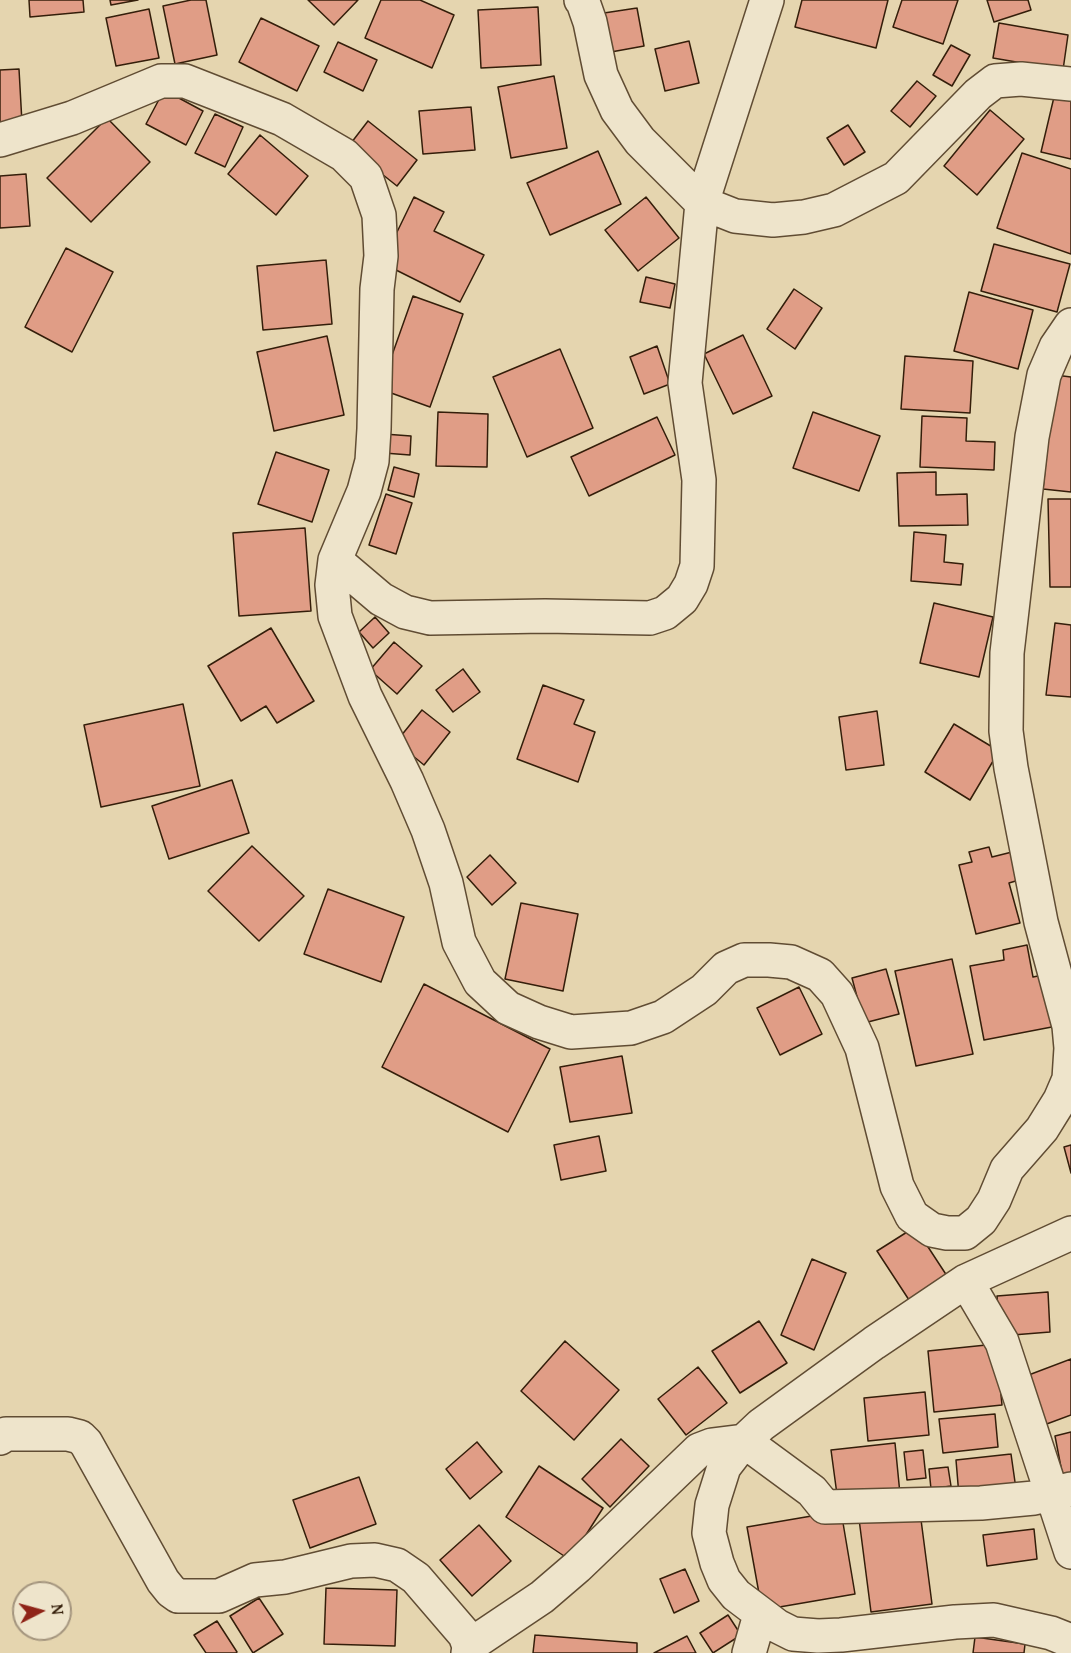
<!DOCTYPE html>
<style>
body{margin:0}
#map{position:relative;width:1071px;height:1653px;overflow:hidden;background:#e5d5af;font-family:"Gentium Book Plus",serif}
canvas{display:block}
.north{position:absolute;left:12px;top:1581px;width:60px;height:60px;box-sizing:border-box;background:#eee4cb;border:2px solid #a4957e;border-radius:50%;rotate:84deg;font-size:16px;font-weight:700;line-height:24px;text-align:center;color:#341e0a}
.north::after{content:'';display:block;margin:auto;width:21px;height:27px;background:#8f2418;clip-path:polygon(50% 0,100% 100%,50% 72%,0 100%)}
</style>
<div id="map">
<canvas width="1071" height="1653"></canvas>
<div class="north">N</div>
</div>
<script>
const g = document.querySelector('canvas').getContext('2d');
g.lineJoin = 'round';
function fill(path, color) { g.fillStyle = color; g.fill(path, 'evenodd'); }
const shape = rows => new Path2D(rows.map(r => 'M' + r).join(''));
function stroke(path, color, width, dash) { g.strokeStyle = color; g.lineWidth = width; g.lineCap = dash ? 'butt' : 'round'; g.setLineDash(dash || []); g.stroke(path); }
const building = shape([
 [29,0,83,0,84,12,30,17,29,0],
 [110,0,138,0,111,5,110,0],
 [191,0,206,0,217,55,175,64,163,6,191,0],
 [308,0,358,0,334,25,308,0],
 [381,0,420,0,454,15,432,68,365,38,381,0],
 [802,0,888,0,876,48,795,27,802,0],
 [902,0,958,0,943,44,893,27,902,0],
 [987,0,1028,0,1031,10,994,22,987,0],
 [538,7,541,65,481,68,478,10,538,7],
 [637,8,644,46,611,52,604,13,637,8],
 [149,9,159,58,116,66,106,18,149,9],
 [261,18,319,46,297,91,239,62,261,18],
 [999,23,1068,35,1063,70,993,58,999,23],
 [689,41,699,83,665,91,655,49,689,41],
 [338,42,377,60,363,91,324,72,338,42],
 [951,45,970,55,952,86,933,75,951,45],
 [19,69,22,123,0,125,0,70,19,69],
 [554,76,567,148,511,158,498,87,554,76],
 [917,81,936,96,910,127,891,111,917,81],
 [164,90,203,111,186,145,146,124,164,90],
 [1054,97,1071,101,1071,159,1041,152,1054,97],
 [471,107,475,150,423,154,419,111,471,107],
 [990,110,1024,139,977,195,944,166,990,110],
 [215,114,243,127,225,167,195,153,215,114],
 [107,118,150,162,91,222,47,178,107,118],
 [368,121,417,160,397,186,348,147,368,121],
 [848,125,865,152,844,165,827,138,848,125],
 [260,135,308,176,276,215,228,174,260,135],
 [598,151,621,204,550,235,527,183,598,151],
 [1022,153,1071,169,1071,254,997,228,1022,153],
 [26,174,30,226,0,228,0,176,26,174],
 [414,197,444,212,434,231,484,255,460,302,382,263,414,197],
 [646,197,679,238,638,271,605,230,646,197],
 [994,244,1070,264,1057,312,981,291,994,244],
 [66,248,113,272,72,352,25,327,66,248],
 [326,260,332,324,263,330,257,266,326,260],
 [646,277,675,284,670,308,640,302,646,277],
 [794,289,822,308,795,349,767,329,794,289],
 [969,292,1033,310,1018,369,954,351,969,292],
 [413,296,463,314,430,407,380,389,413,296],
 [743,335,772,396,733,414,704,354,743,335],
 [327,336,344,415,274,431,257,352,327,336],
 [657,346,670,384,644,394,630,357,657,346],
 [560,349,593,428,527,457,493,377,560,349],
 [905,356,973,361,970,413,901,409,905,356],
 [1055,375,1071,377,1071,492,1043,489,1055,375],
 [438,412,488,414,487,467,436,466,438,412],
 [813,412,880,436,859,491,793,468,813,412],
 [922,416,967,418,966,441,995,442,994,470,920,467,922,416],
 [657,417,675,455,589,496,571,457,657,417],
 [384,434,411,436,410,455,384,453,384,434],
 [276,452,329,470,312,522,258,504,276,452],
 [394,467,419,474,414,497,388,490,394,467],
 [936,472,936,495,967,494,968,525,899,526,897,473,936,472],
 [386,494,412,503,396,554,369,545,386,494],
 [1048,499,1071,499,1071,587,1050,587,1048,499],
 [305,528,311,611,239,616,233,533,305,528],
 [914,532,946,535,944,562,963,564,961,585,911,581,914,532],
 [934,603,993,617,979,677,920,663,934,603],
 [375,617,389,633,373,648,359,632,375,617],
 [1055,623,1071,625,1071,697,1046,695,1055,623],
 [271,628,314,701,277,723,266,706,241,721,208,666,271,628],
 [394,642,422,666,397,694,370,670,394,642],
 [463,669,480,692,453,712,436,690,463,669],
 [543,685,584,700,574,724,595,732,578,782,517,759,543,685],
 [183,704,200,786,101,807,84,725,183,704],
 [422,710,450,732,424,765,396,742,422,710],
 [877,711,884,765,846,770,839,717,877,711],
 [954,724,999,751,970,800,925,772,954,724],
 [232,780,249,833,169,859,152,806,232,780],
 [252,846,304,896,259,941,208,891,252,846],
 [989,847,992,857,1012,852,1019,880,1009,883,1020,923,976,934,959,865,972,862,969,852,989,847],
 [490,855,516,883,492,905,467,877,490,855],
 [328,889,404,917,381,982,304,954,328,889],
 [521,903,578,914,563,991,505,979,521,903],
 [1027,945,1033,977,1048,974,1057,1026,984,1040,970,966,1004,960,1003,950,1027,945],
 [952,959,973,1054,916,1066,895,971,952,959],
 [886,969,899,1014,864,1023,852,978,886,969],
 [424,984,550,1049,508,1132,382,1067,424,984],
 [799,987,822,1034,780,1055,757,1008,799,987],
 [622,1056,632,1113,570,1122,560,1067,622,1056],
 [599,1136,606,1171,561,1180,554,1145,599,1136],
 [1071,1145,1071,1173,1064,1147,1071,1145],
 [915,1227,949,1279,911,1303,877,1251,915,1227],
 [812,1259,846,1273,814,1350,781,1335,812,1259],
 [1048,1292,1050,1332,1000,1336,997,1296,1048,1292],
 [759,1321,787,1363,740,1393,712,1351,759,1321],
 [565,1341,619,1390,574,1440,521,1391,565,1341],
 [996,1344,1002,1405,934,1412,928,1351,996,1344],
 [1071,1359,1071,1415,1044,1425,1026,1376,1071,1359],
 [698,1367,727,1403,686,1435,658,1399,698,1367],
 [925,1392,929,1435,868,1441,864,1398,925,1392],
 [995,1414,998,1447,943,1453,939,1419,995,1414],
 [1071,1432,1071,1481,1064,1483,1055,1436,1071,1432],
 [621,1439,649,1466,610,1507,582,1479,621,1439],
 [477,1442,502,1472,470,1499,446,1469,477,1442],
 [895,1443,900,1494,838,1502,831,1450,895,1443],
 [923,1450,926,1478,907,1480,904,1452,923,1450],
 [1011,1454,1016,1489,959,1496,956,1460,1011,1454],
 [539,1466,603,1508,570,1560,506,1517,539,1466],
 [948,1467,951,1486,931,1489,929,1469,948,1467],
 [359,1477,376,1524,310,1548,293,1500,359,1477],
 [841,1511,855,1594,762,1610,747,1527,841,1511],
 [920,1512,932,1604,871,1612,859,1519,920,1512],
 [479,1525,511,1561,472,1596,440,1560,479,1525],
 [1034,1529,1037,1559,987,1566,983,1535,1034,1529],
 [685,1569,699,1601,674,1613,660,1579,685,1569],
 [326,1588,397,1590,395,1646,324,1644,326,1588],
 [259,1598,283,1634,253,1653,230,1616,259,1598],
 [728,1615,741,1635,713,1653,700,1633,728,1615],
 [217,1621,237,1652,236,1653,206,1653,194,1635,217,1621],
 [535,1635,637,1643,637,1653,533,1653,535,1635],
 [687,1636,696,1653,654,1653,687,1636],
 [975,1637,1025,1644,1024,1653,973,1653,975,1637]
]);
fill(building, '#e09d86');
stroke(building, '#341e0a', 1.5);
const minor = shape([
 [581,0,583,2,590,22,601,75,617,110,640,141,702,203,735,216,773,220,804,217,834,210,896,178,978,94,995,81,1021,79,1071,84],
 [0,140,72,118,161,81,185,81,282,119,344,155,366,177,379,215,381,256,377,289,374,429,372,461,364,491,335,560,332,585,335,616,365,696,407,781,428,830,446,883,459,942,480,982,508,1008,539,1022,571,1032,631,1028,663,1017,704,990,726,968,744,960,769,960,791,962,820,975,837,994,862,1048,897,1186,912,1216,932,1230,947,1233,965,1233,981,1220,994,1200,1007,1169,1042,1129,1060,1100,1069,1079,1071,1048,1069,1026,1041,922,1011,768,1006,731,1007,653,1032,437,1044,375,1056,347,1071,325],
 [335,560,381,599,405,612,430,618,545,616,650,618,665,613,682,599,691,584,697,566,699,480,685,383,702,203,767,0],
 [1071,1233,966,1281,874,1343,761,1425,744,1441,724,1467,712,1505,709,1533,717,1563,724,1580,736,1595,777,1626,793,1634,818,1636,841,1635,955,1622,994,1620,1051,1633,1071,1641],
 [966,1281,1002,1342,1071,1552],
 [0,1438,6,1434,68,1434,80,1437,86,1443,163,1581,171,1591,178,1596,219,1596,255,1580,285,1577,351,1561,375,1560,397,1565,416,1578,465,1635,469,1646,468,1653],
 [469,1646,542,1597,577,1567,699,1450,712,1445,744,1441,812,1491,825,1507,981,1503,1034,1498,1071,1489],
 [749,1653,760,1615]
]);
stroke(minor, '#604c33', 36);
stroke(minor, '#eee4cb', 33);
</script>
